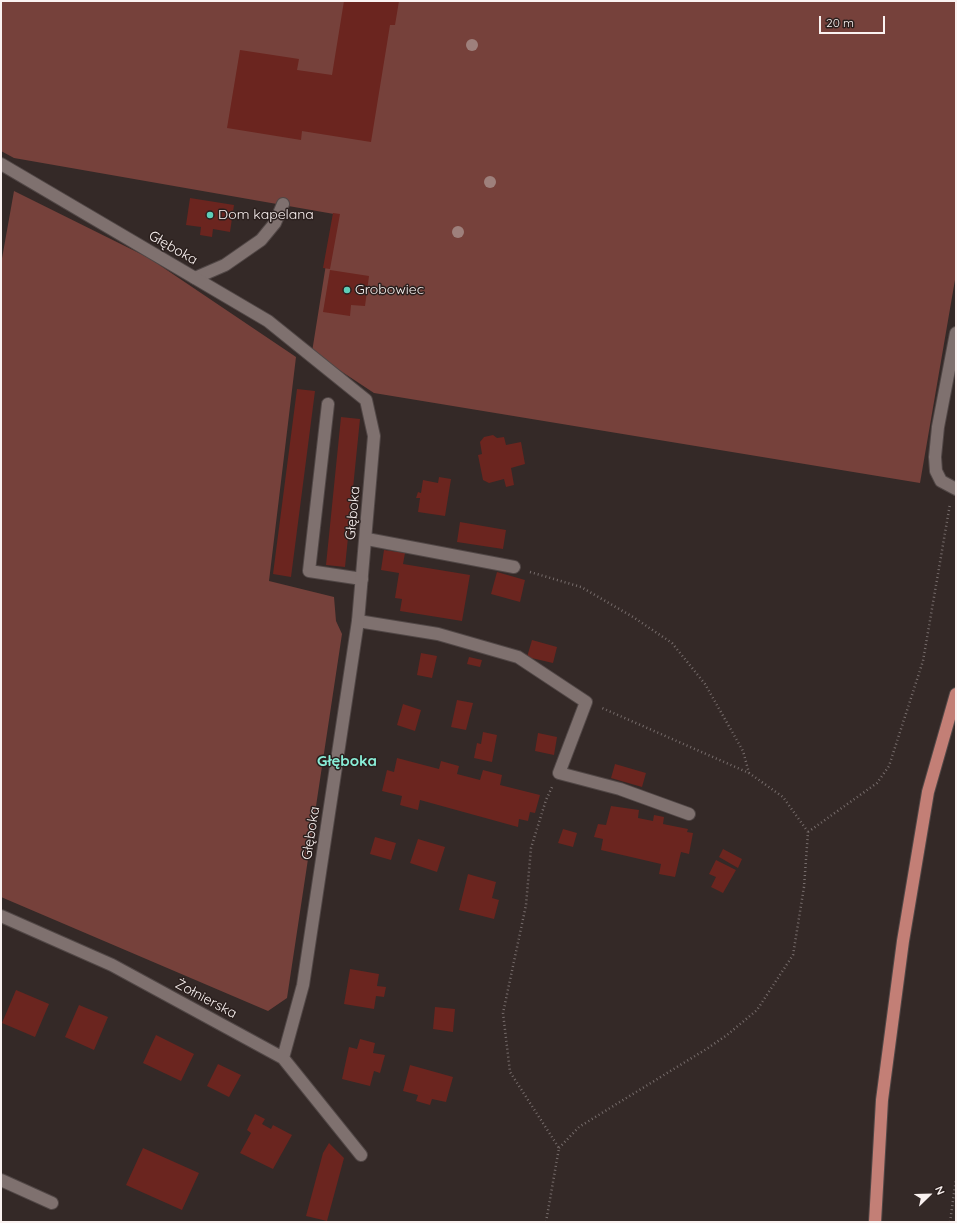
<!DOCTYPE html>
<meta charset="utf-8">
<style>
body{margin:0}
#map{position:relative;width:957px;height:1223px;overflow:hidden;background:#342927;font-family:Quicksand,sans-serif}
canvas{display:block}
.frame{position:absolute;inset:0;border:2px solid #faf2f1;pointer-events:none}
.north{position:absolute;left:909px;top:1175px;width:40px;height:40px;-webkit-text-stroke:3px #2a1f1d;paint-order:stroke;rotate:67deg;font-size:11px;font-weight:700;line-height:16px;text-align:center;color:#faf2f1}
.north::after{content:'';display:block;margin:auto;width:14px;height:18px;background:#faf2f1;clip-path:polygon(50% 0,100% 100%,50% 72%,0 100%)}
.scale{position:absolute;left:819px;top:16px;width:66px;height:18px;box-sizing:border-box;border:2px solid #faf2f1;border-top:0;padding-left:5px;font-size:12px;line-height:14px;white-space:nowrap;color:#faf2f1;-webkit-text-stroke:3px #2a1f1d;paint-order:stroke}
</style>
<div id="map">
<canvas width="957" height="1223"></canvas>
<div class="frame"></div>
<div class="north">N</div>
<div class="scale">20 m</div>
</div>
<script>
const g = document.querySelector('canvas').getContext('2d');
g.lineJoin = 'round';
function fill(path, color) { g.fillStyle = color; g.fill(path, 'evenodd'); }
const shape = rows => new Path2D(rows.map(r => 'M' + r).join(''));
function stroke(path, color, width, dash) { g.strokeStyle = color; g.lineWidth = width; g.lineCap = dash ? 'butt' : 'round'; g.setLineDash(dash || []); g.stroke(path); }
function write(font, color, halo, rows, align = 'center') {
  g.font = font + ' Quicksand,sans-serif'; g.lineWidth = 3; g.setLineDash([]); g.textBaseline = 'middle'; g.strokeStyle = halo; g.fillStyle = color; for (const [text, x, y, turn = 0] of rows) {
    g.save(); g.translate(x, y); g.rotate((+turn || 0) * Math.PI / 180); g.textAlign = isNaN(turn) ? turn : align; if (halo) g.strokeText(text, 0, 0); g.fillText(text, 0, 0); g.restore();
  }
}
fill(shape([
 [1,1,956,1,956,274,920,483,374,393,312,352,334,214,14,158,1,151],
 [14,191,149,258,296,357,269,581,334,597,336,621,342,634,287,998,268,1011,1,897,1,264]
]), '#76413b');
fill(shape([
 [344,1,399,1,395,25,390,25,371,142,302,131,301,140,227,128,240,50,299,59,297,70,332,75],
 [190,198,234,205,230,232,213,229,212,237,200,235,201,227,186,225],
 [333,213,340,214,330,269,323,268],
 [330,270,369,276,365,306,351,305,350,316,323,312],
 [297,389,315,391,291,577,273,574],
 [341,417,360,419,345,567,326,565],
 [493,435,497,438,504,437,506,445,521,442,525,464,511,468,514,485,506,487,504,479,489,483,483,480,478,455,482,454,480,442,484,437],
 [439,477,451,479,445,516,418,512,420,498,416,498,418,492,421,493,423,480,438,483],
 [460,522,506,530,503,549,457,542],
 [384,550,405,553,403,564,470,575,462,621,400,611,402,599,395,598,399,573,381,570],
 [497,572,525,580,520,602,491,594],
 [532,640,557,647,553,663,527,657],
 [421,653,437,656,432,678,417,675],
 [469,657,482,660,480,667,467,664],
 [457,700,473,703,466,730,451,727],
 [403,704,421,710,415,731,397,725],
 [483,732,497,735,492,762,474,758,477,743,481,744],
 [538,733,557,737,554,755,535,751],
 [397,758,439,769,441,761,459,766,457,774,480,780,483,770,502,775,500,785,540,795,535,813,530,812,528,821,519,819,518,827,420,800,418,810,400,805,402,796,382,791,387,770,394,772],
 [615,764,646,773,642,787,611,778],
 [611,806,639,810,638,818,653,821,654,815,664,817,663,824,688,829,687,832,693,833,689,854,681,852,675,877,659,874,661,864,601,850,603,839,594,837,598,824,606,825],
 [563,829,577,833,573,847,558,843],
 [375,837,396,843,391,860,370,854],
 [418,839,445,847,437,872,410,863],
 [723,849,742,859,738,868,719,857],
 [716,860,736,870,723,893,711,887,716,877,709,874],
 [468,874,496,882,492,898,499,900,494,919,459,910],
 [350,969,379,974,377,986,386,987,384,997,376,996,374,1009,344,1004],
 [16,990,49,1004,35,1037,2,1023],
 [79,1005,108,1017,94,1050,65,1037],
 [435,1007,455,1009,453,1032,433,1029],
 [156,1035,194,1054,181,1081,143,1063],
 [360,1039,375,1043,373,1053,385,1055,380,1073,374,1071,370,1086,342,1079,349,1047,357,1049],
 [218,1064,241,1075,229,1097,207,1086],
 [410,1065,453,1077,446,1102,432,1099,430,1105,416,1101,418,1095,403,1091],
 [255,1114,265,1119,262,1124,271,1129,273,1125,292,1135,273,1169,240,1153,251,1133,247,1130],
 [329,1143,344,1158,327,1221,306,1216,323,1153],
 [143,1148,199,1173,182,1210,126,1185]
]), '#6b251f');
const lane = shape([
 [195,278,225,265,261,240,275,223,283,204],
 [956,333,938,427,935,457,936,471,941,481,956,489],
 [328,404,309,571,362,579],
 [367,539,514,567],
 [358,621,438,634,518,657,586,702,559,773,620,789,689,814],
 [1,1180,52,1203]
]);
const street = shape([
 [1,164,268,321,366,400,374,436,358,621,303,985,283,1058],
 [1,916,112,965,283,1058,361,1155]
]);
const primary = shape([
 [875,1222,882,1100,903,941,928,792,956,694]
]);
stroke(lane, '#514746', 14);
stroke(street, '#514746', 14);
stroke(primary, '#514746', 14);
stroke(shape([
 [530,572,581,587,633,617,672,643,705,684,743,751,749,773],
 [808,832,877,783,889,766,923,661,950,504],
 [559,1148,579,1127,708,1048,727,1035,757,1010,793,955,804,887,808,832,783,797,749,773,602,708],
 [546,1222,559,1148,510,1072,503,1013,526,905,531,848,546,800,552,787],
 [950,1222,956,1179]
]), '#776d6c', 2.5, [1, 3]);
stroke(lane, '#7f716f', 12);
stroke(street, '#7f716f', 12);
stroke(primary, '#c37f76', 12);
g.fillStyle = '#9e807c';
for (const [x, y] of [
 [472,45],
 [490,182],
 [458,232]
]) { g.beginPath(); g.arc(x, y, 6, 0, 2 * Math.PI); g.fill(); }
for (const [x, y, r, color] of [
 [210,215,4,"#5eceb8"],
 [347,290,4,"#5eceb8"]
]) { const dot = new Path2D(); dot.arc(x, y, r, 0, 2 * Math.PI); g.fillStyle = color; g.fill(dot); stroke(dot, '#2a1f1d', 1.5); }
write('14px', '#faf2f1', '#2a1f1d', [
 ["Dom kapelana",218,215],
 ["Grobowiec",355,290]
], 'left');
write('14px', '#faf2f1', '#2a1f1d', [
 ["Głęboka",173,248,30],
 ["Głęboka",353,513,-85],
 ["Głęboka",311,833,-81],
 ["Żołnierska",206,999,28]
]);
write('bold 15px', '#89eed8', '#2a1f1d', [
 ["Głęboka",347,761]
]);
</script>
